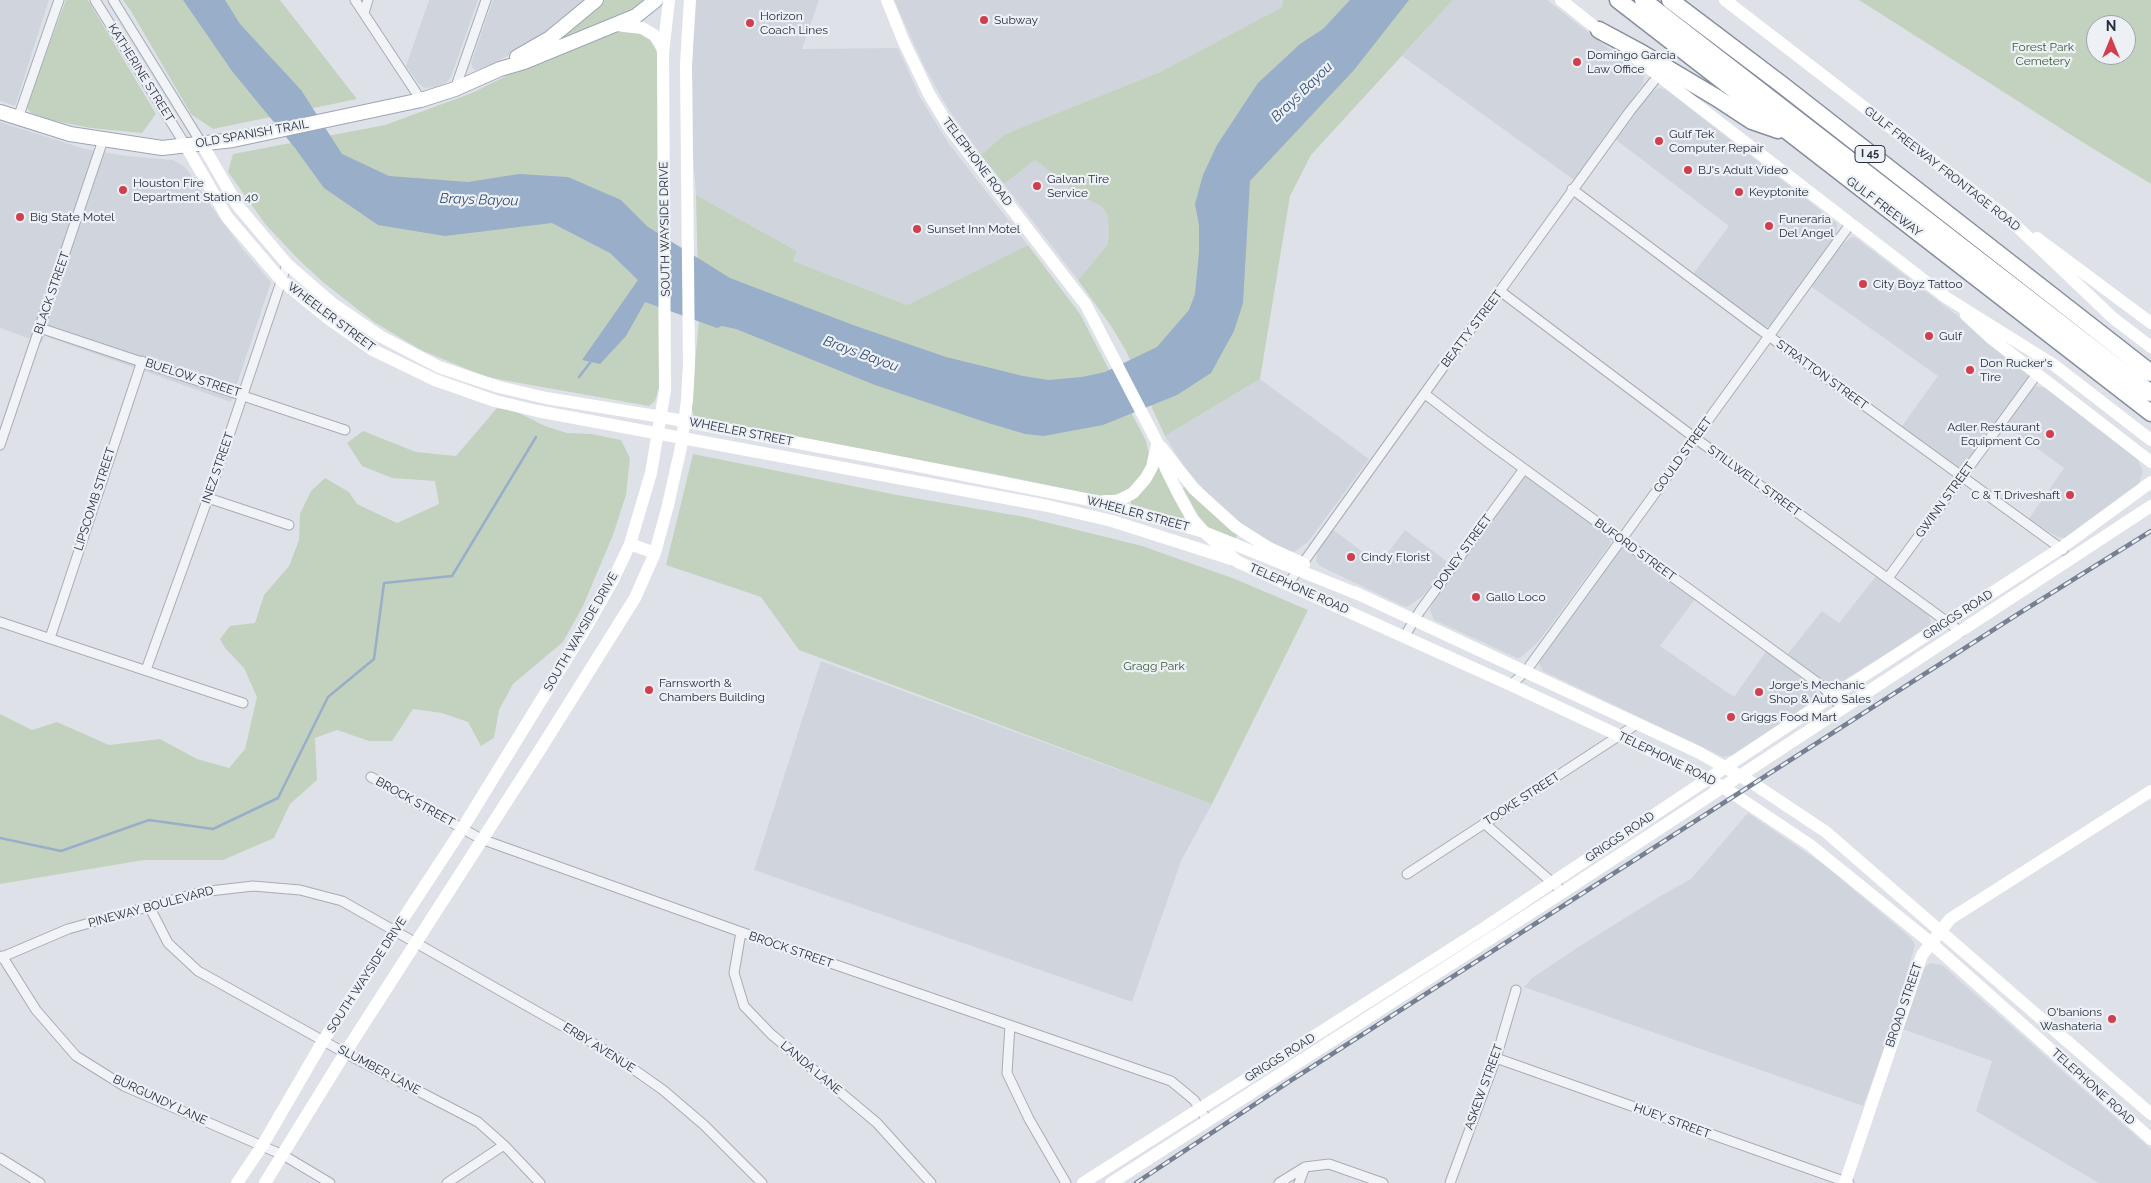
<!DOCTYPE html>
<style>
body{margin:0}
#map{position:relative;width:2151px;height:1183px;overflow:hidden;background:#dee2e8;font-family:Raleway,sans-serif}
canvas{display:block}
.north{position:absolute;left:2086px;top:15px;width:50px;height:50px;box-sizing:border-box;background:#edf1f6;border:1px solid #9ea3ad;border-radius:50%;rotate:0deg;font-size:14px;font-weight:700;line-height:20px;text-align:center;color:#272f3f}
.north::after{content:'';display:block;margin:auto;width:18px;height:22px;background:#d13f4e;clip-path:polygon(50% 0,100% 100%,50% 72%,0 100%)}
</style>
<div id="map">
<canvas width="2151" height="1183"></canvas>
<div class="north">N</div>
</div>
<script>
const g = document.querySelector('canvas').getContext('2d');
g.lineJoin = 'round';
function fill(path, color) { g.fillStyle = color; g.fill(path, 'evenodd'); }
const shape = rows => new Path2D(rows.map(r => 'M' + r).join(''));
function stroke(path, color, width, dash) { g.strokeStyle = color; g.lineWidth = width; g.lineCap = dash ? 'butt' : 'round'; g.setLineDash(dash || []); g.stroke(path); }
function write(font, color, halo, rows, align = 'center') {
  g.font = font + ' Raleway,sans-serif'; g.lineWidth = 4.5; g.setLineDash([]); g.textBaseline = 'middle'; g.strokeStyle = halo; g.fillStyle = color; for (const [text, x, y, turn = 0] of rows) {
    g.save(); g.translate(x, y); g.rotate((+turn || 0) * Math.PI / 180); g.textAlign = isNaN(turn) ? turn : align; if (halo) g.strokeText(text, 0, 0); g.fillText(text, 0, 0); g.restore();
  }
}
fill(shape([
 [0,0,49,0,15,106,0,101],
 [429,0,478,0,451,77,447,82,436,87,424,88,418,83,406,66],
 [493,0,586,0,534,41,495,63,476,70,473,69,471,63],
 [695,0,819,0,802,49,898,48,920,97,949,144,1028,245,907,305,793,261,797,251,696,195,693,154,692,69],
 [894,0,1283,0,1282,7,1160,72,1022,127,1004,135,981,155,947,107,925,68],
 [1453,0,1547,0,1644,76,1643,84,1574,180,1402,56],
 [1659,88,1665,89,1837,223,1836,236,1772,326,1764,327,1693,274,1729,226,1615,139,1652,92],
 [0,122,85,149,127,156,173,160,184,166,189,172,211,206,244,251,271,282,231,402,45,336,42,343,0,328],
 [1035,160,1082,197,1101,206,1107,214,1109,229,1108,244,1078,280,1004,184],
 [1852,237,1856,238,1976,330,2029,374,2028,378,1963,469,1959,469,1902,426,1938,376,1809,285,1836,249],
 [1260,379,1369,459,1308,542,1294,552,1286,550,1256,534,1222,510,1184,467,1165,436],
 [2036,386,2047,388,2138,459,2143,472,2138,486,2067,538,2058,537,2028,520,2064,468,2005,425,2031,389],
 [1527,476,1609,536,1611,543,1539,641,1520,658,1517,658,1434,620,1430,610,1435,594,1522,477],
 [1331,528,1379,564,1405,530,1449,563,1423,596,1407,607,1399,604,1320,566,1316,561,1318,547],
 [1621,547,1624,547,1695,599,1660,646,1734,697,1767,650,1809,682,1817,693,1815,701,1732,755,1723,757,1543,671,1539,664,1542,655],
 [1877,575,1926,610,1931,621,1929,628,1836,685,1825,682,1786,656,1822,611,1839,623],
 [821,661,1212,804,1181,861,1132,1002,754,870],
 [1748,813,1823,864,1911,938,1915,945,1888,1038,1863,1106,1524,987,1532,978,1580,946,1662,895,1691,879],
 [1930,963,1942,965,2151,1149,2151,1183,2099,1183,1976,1111,1992,1061,1900,1028,1918,979,1925,967]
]), '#d0d4dd');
fill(shape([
 [66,0,88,0,156,114,142,133,91,128,55,121,31,113,26,107],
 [123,0,280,0,357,99,213,129,191,114,131,11],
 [602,0,649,0,621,15,565,37,563,33],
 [1283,0,1453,0,1311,155,1290,196,1260,379,1165,436,1126,351,1111,326,1078,280,1108,244,1109,229,1107,214,1101,206,1082,197,1035,160,1004,184,981,155,1004,135,1022,127,1160,72,1282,7],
 [1859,0,2151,0,2151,184,2079,140],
 [2096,25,2126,25,2126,55,2096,55],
 [619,28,635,29,649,37,657,52,659,387,655,401,649,406,486,377,421,350,374,322,324,283,298,259,266,225,228,172,233,154,385,125,472,93,538,60],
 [696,195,797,251,793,261,907,305,1028,245,1080,314,1146,441,1149,454,1147,467,1139,481,1127,490,1111,496,1090,494,995,474,777,435,694,417,691,405,699,320],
 [497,408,513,410,545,426,567,433,591,434,621,440,630,458,626,495,613,535,583,606,563,642,513,684,499,710,494,738,481,746,468,722,442,713,413,709,392,741,369,741,337,730,315,738,317,780,290,804,274,838,223,860,144,860,0,884,0,714,32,730,57,722,109,745,160,739,197,759,229,768,245,749,257,697,244,668,225,648,220,639,230,626,255,623,264,595,289,566,299,540,300,514,311,491,325,478,349,492,357,504,397,523,439,504,435,481,392,478,362,466,347,443,363,431,416,452,456,456],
 [693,454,897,495,1025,517,1142,546,1235,579,1308,610,1212,804,799,650,761,597,666,565],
 [1156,468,1161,468,1186,516,1182,519,1131,504,1131,499],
 [1186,486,1201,503,1238,535,1235,538,1209,528,1197,514,1183,488]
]), '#c3d2bf');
fill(shape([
 [183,0,225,0,240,24,301,90,342,154,389,176,468,182,519,174,568,177,621,200,648,227,730,278,853,325,946,357,1023,376,1048,380,1082,377,1105,372,1157,347,1189,310,1195,294,1199,252,1199,225,1195,204,1203,175,1217,145,1258,83,1300,44,1323,29,1350,0,1409,0,1354,70,1250,181,1243,303,1234,331,1211,373,1177,395,1103,425,1044,436,1025,434,985,422,875,385,736,329,722,326,717,328,645,302,626,336,600,364,582,360,638,280,610,253,552,223,445,236,378,225,324,188,295,148,232,71]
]), '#98aec9');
stroke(shape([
 [579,377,592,360],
 [0,838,61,851,149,820,213,829,278,798,328,697,374,659,384,583,452,576,536,437]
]), '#98aec9', 2.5);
const street = shape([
 [95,0,186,146],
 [113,0,202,144],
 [355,0,421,100],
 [364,13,368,0],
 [455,89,486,0],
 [18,118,59,0],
 [1572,189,1751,323,2063,550],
 [1500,291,1695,438,1961,632],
 [40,328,345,430],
 [1425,394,1486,441,1822,686,1842,708],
 [0,445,103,140],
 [208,498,289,525],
 [1888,578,2037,374],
 [1288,584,1467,334,1500,291,1630,111,1658,76],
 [0,622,243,703],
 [1404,637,1420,611,1524,469],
 [50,638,142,361],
 [146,670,208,498,287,264],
 [1511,685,1526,671,1851,223],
 [371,777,481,839,741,932,1171,1081,1194,1100,1207,1120],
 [1484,823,1563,892],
 [1407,874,1637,724],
 [149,906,168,943,198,971,345,1053,478,1122,504,1145,540,1183],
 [741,932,734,973,744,1006,771,1034,877,1123,931,1183],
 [2,956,36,1010,76,1056,124,1086,283,1155,330,1183],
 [0,958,68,929,201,892,253,886,300,890,342,901,612,1054,663,1090,704,1125,762,1183],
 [1010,1025,1007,1073,1029,1119,1066,1183],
 [1496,1058,1849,1183],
 [0,1158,40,1183],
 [447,1183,504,1145],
 [1279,1183,1305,1167,1329,1164,1383,1183],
 [1299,1183,1305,1167],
 [1450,1183,1496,1058,1516,990]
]);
const primary = shape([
 [517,57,550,38,596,0],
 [0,112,70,134,162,148,233,140,421,100,455,89,500,69,524,62,636,16,656,0]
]);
const highway = shape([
 [1618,0,2151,413],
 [1643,0,2151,393],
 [1670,0,1781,84,2151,373],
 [1599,30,1638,51,1717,98,1752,121,1778,130]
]);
stroke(street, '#a7acb5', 11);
stroke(primary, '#9da5b4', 16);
stroke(highway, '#858e9f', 19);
stroke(street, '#f1f3f6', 9);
stroke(shape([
 [887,0,903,40,929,94,951,130,1086,305,1157,442,1166,469,1179,495,1193,520,1204,532,1238,562,1511,685,1682,765,1723,787,1810,845,1931,943,2151,1139],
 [1561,0,1606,36],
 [1725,0,2008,218,2113,318,2151,347],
 [616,25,642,28,654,35,662,47,663,52],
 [1628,52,1947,298,2054,365,2151,440],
 [202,144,238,206,287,264,333,304,380,336,439,367,499,387,546,398,662,417,883,459,1095,501,1204,532,1360,595],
 [186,146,227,217,281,280,329,319,373,350,435,380,495,401,537,411,1048,506,1112,521,1231,559],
 [2037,238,2151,323],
 [1966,315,1992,339,2151,462],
 [1161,447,1194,489,1236,527,1269,548,1304,564],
 [1105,501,1118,501,1133,493,1146,478,1152,467,1157,445],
 [630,544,655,553],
 [1354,592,1698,752,1754,784,1826,832,2151,1114],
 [237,1183,262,1146,323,1041,462,829,588,624,613,580,630,544,651,473,665,390,663,53,669,0],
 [265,1183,345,1053,543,745,635,598,655,553,668,505,681,447,687,400,689,364,686,64,690,0],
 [1083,1183,1481,930,1831,697,2061,548,2151,482],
 [1111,1183,1563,892,2151,506],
 [1845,1183,1922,955,1950,919,2151,791]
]), '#fff', 12);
stroke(primary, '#fff', 14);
stroke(highway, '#fff', 16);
const rail = shape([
 [1136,1183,1290,1081,2018,614,2151,531]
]);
stroke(rail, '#778092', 4.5);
stroke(rail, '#edf1f6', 2.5, [8]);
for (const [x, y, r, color] of [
 [984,20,5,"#d13f4e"],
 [750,23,5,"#d13f4e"],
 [1577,62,5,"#d13f4e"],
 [1659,141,5,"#d13f4e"],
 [1688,170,5,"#d13f4e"],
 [1037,186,5,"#d13f4e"],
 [123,190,5,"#d13f4e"],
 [1739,192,5,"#d13f4e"],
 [20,217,5,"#d13f4e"],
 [1769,226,5,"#d13f4e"],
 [917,229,5,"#d13f4e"],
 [1863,284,5,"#d13f4e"],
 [1929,336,5,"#d13f4e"],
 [1970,370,5,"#d13f4e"],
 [2050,434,5,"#d13f4e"],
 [2070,495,5,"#d13f4e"],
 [1351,557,5,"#d13f4e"],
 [1476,597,5,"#d13f4e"],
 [649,690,5,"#d13f4e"],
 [1759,692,5,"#d13f4e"],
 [1731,717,5,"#d13f4e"],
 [2112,1019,5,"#d13f4e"]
]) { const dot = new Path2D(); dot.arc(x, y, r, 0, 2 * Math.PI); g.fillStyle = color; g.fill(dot); stroke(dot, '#edf1f6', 2); }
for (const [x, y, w] of [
 [1870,154,30]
]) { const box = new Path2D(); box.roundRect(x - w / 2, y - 8.5, w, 17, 4); g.fillStyle = '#edf1f6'; g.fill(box); stroke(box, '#272f3f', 1); }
write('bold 11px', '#272f3f', null, [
 ["I 45",1870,154]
]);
write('12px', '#272f3f', '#edf1f6', [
 ["Horizon",760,16],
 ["Coach Lines",760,30],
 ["Subway",994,20],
 ["Domingo Garcia",1587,55],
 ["Law Office",1587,69],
 ["Gulf Tek",1669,134],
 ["Computer Repair",1669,148],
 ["BJ's Adult Video",1698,170],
 ["Galvan Tire",1047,179],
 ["Service",1047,193],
 ["Houston Fire",133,183],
 ["Department Station 40",133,197],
 ["Keyptonite",1749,192],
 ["Big State Motel",30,217],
 ["Funeraria",1779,219],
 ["Del Angel",1779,233],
 ["Sunset Inn Motel",927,229],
 ["City Boyz Tattoo",1873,284],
 ["Gulf",1939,336],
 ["Don Rucker's",1980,363],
 ["Tire",1980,377],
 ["Adler Restaurant",2040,427,"right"],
 ["Equipment Co",2040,441,"right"],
 ["C & T Driveshaft",2060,495,"right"],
 ["Cindy Florist",1361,557],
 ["Gallo Loco",1486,597],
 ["Farnsworth &",659,683],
 ["Chambers Building",659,697],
 ["Jorge's Mechanic",1769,685],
 ["Shop & Auto Sales",1769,699],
 ["Griggs Food Mart",1741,717],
 ["O'banions",2102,1012,"right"],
 ["Washateria",2102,1026,"right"]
], 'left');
write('12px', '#395b34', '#edf1f6', [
 ["Forest Park",2043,47],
 ["Cemetery",2043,61],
 ["Gragg Park",1154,666]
]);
write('12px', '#272f3f', '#edf1f6', [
 ["KATHERINE STREET",141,73,58],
 ["OLD SPANISH TRAIL",252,134,-10],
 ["TELEPHONE ROAD",977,162,53],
 ["GULF FREEWAY FRONTAGE ROAD",1942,169,38],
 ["GULF FREEWAY",1884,207,37],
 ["SOUTH WAYSIDE DRIVE",665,229,-91],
 ["BLACK STREET",52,293,-71],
 ["WHEELER STREET",331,317,37],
 ["BEATTY STREET",1472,329,-53],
 ["STRATTON STREET",1822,375,36],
 ["BUELOW STREET",193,378,18],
 ["WHEELER STREET",741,432,11],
 ["GOULD STREET",1683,455,-54],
 ["INEZ STREET",218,468,-71],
 ["STILLWELL STREET",1754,481,36],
 ["LIPSCOMB STREET",95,499,-72],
 ["GWINN STREET",1945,500,-54],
 ["WHEELER STREET",1138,514,15],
 ["BUFORD STREET",1635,550,36],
 ["DONEY STREET",1463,552,-54],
 ["TELEPHONE ROAD",1299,589,24],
 ["GRIGGS ROAD",1958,615,-33],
 ["SOUTH WAYSIDE DRIVE",581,632,-60],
 ["TELEPHONE ROAD",1667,759,26],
 ["TOOKE STREET",1522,799,-33],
 ["BROCK STREET",415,802,29],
 ["GRIGGS ROAD",1620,837,-34],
 ["PINEWAY BOULEVARD",151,907,-15],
 ["BROCK STREET",791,950,19],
 ["SOUTH WAYSIDE DRIVE",367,975,-57],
 ["BROAD STREET",1904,1005,-71],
 ["ERBY AVENUE",599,1048,32],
 ["GRIGGS ROAD",1280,1058,-32],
 ["LANDA LANE",811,1068,40],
 ["SLUMBER LANE",379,1070,28],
 ["ASKEW STREET",1484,1087,-70],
 ["TELEPHONE ROAD",2093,1087,42],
 ["BURGUNDY LANE",160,1100,25],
 ["HUEY STREET",1672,1121,20]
]);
write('italic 14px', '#304b74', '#edf1f6', [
 ["Brays Bayou",1302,92,-44],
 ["Brays Bayou",479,200,2],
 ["Brays Bayou",861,354,20]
]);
</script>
